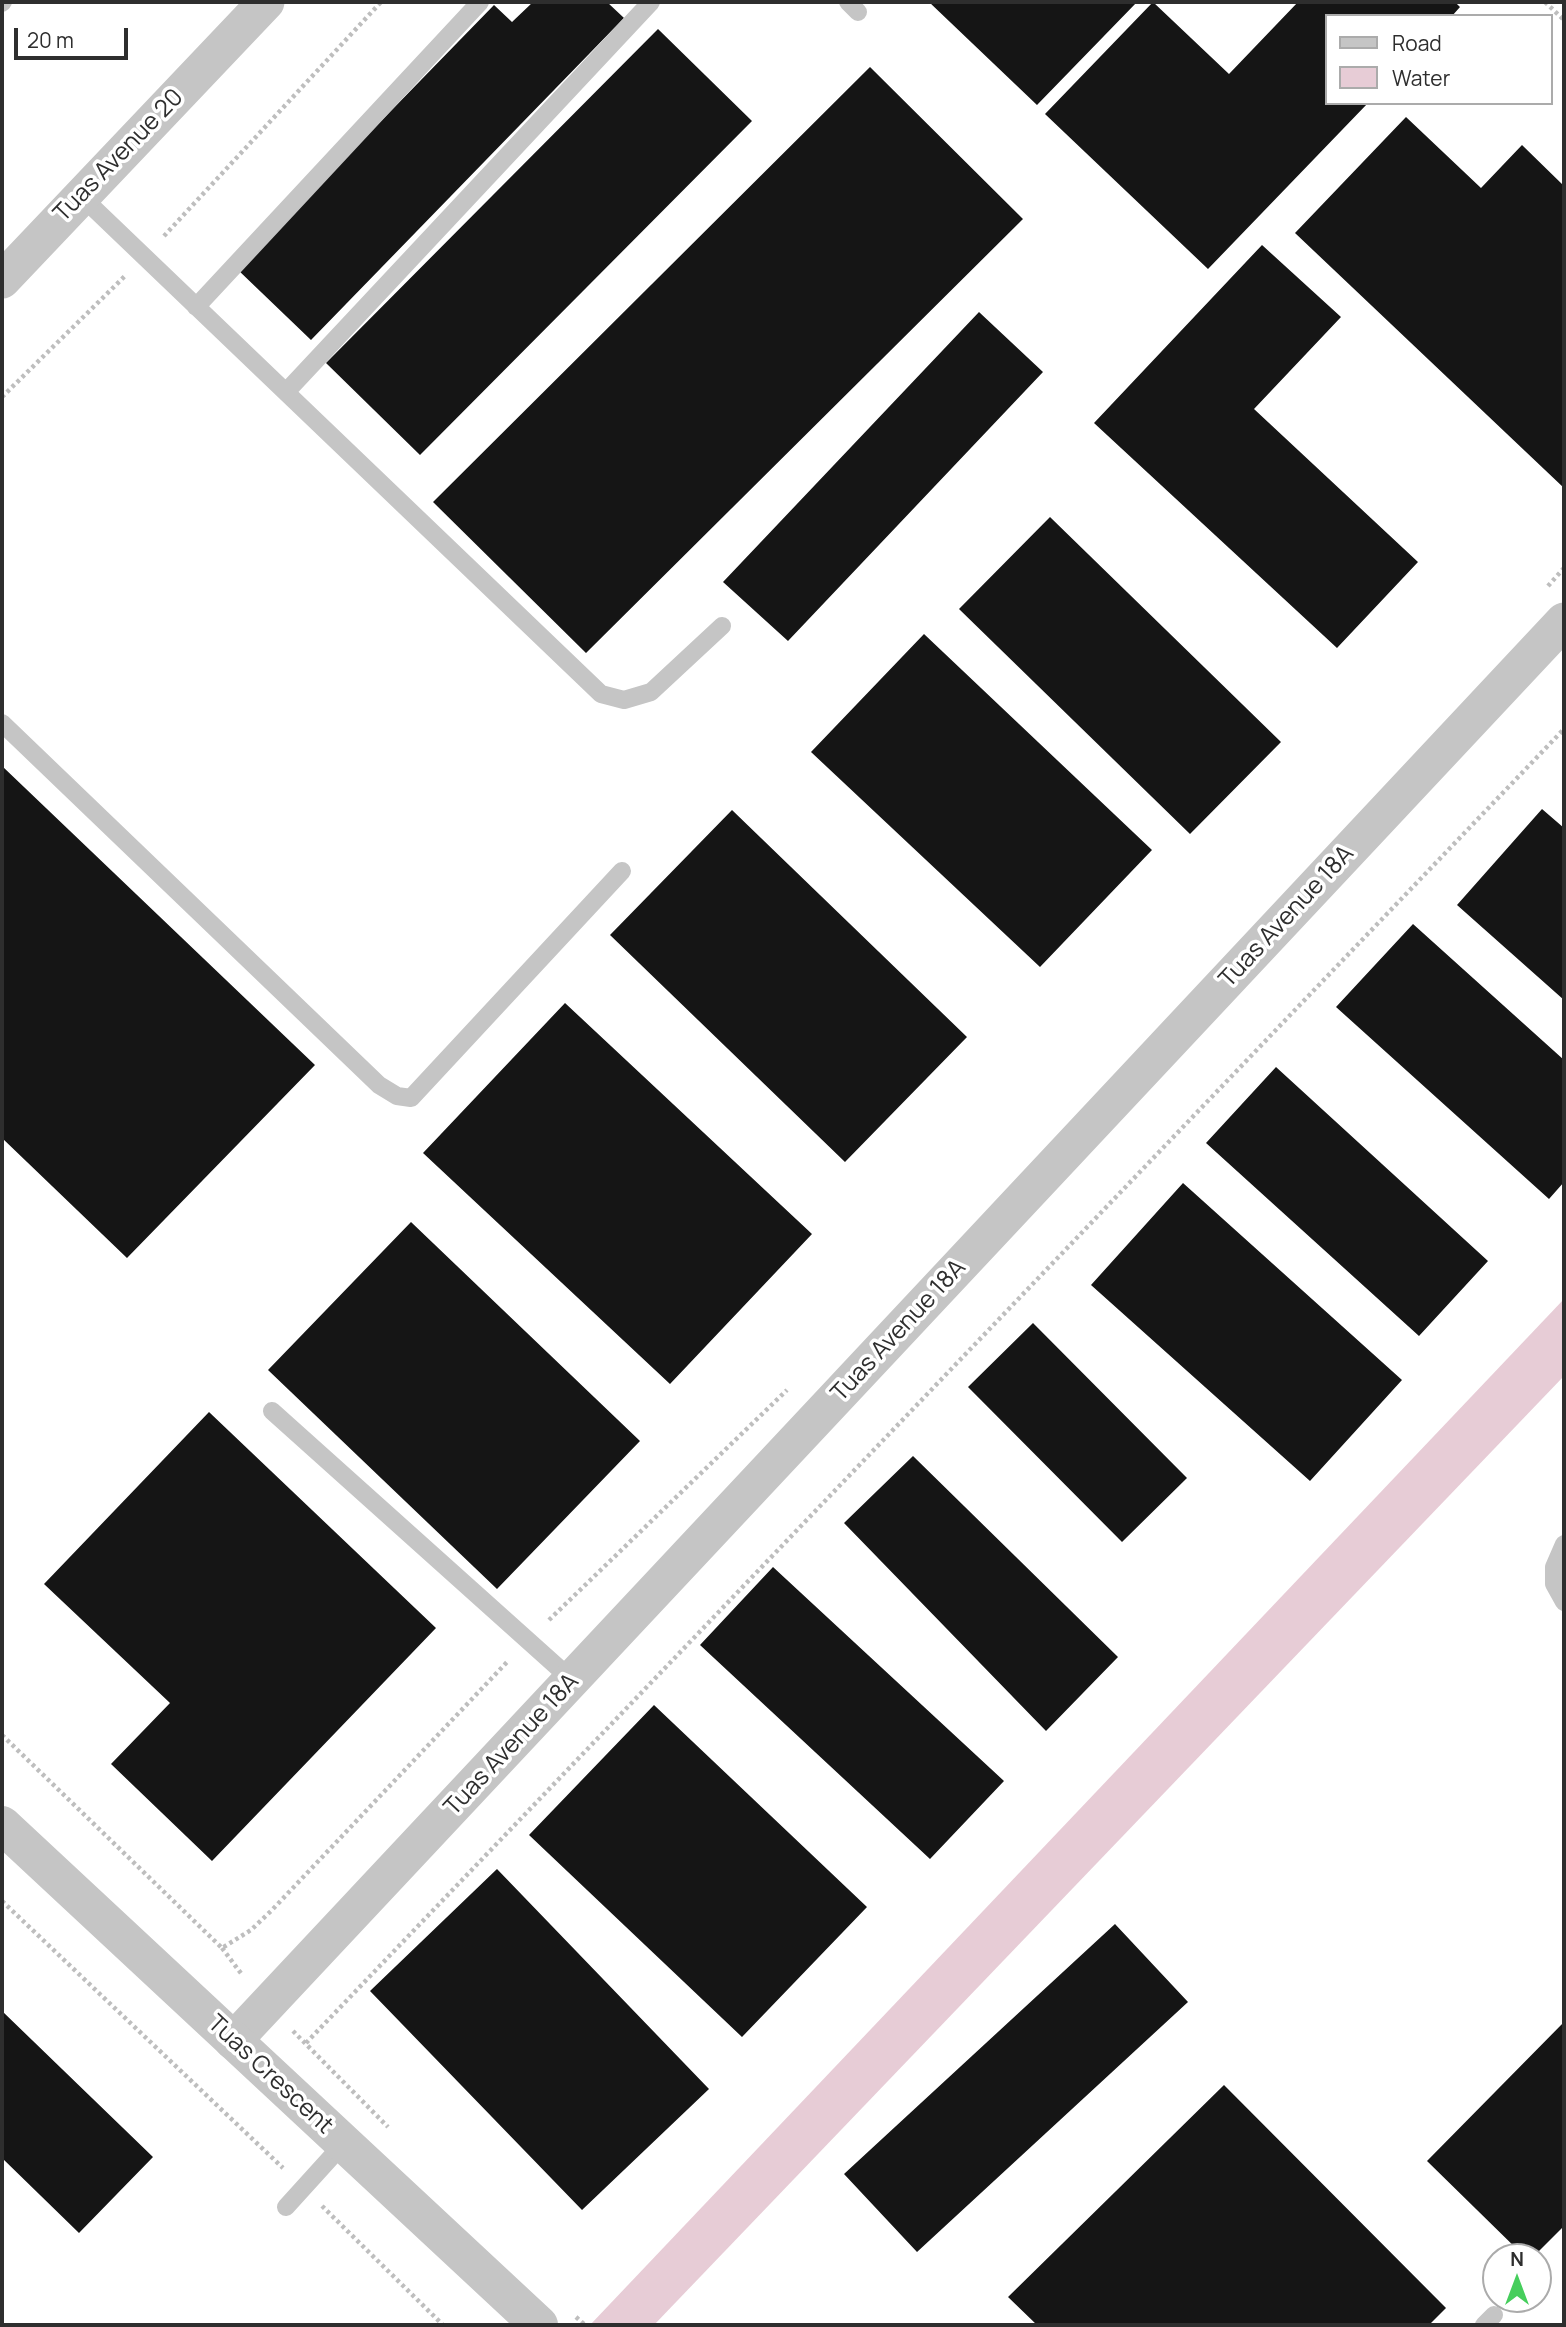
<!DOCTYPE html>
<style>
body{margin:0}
#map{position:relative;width:1566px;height:2327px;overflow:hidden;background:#fff;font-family:Manrope,sans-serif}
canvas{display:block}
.frame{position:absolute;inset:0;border:4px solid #2e2e2e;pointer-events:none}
.legend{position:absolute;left:1325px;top:14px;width:228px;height:91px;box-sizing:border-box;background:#fff;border:2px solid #ababab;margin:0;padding:9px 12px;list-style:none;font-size:21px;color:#2e2e2e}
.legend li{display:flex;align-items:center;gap:14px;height:35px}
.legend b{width:35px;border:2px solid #ababab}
.north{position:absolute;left:1482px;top:2243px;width:70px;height:70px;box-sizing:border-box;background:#fff;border:2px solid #ababab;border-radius:50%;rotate:0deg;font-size:19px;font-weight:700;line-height:28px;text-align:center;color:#2e2e2e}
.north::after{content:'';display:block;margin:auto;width:24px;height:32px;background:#46ce5c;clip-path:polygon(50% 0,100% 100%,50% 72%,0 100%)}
.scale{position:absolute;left:14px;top:28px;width:114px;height:32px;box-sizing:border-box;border:4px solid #2e2e2e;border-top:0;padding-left:9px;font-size:21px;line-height:24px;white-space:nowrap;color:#2e2e2e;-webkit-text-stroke:5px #fff;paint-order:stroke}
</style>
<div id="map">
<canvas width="1566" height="2327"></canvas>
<div class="frame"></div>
<ul class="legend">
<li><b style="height:9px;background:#c5c5c5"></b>Road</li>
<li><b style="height:19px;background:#e7ccd6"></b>Water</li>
</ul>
<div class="north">N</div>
<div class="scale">20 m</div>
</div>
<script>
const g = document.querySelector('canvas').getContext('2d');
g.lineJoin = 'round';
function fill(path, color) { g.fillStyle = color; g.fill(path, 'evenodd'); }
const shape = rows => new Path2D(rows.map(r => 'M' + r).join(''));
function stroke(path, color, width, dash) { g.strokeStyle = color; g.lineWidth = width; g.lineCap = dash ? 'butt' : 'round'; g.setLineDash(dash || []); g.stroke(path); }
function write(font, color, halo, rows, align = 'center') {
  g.font = font + ' Manrope,sans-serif'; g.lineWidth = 7; g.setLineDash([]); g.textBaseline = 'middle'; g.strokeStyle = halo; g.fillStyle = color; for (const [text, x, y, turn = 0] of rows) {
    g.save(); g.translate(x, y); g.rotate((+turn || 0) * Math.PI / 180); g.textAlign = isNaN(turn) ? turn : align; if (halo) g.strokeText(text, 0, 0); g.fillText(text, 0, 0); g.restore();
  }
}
fill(shape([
 [1564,1299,1564,1376,654,2325,590,2325]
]), '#e7ccd6');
fill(shape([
 [533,2,607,2,624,18,311,340,237,269,494,5,512,22],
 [929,2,1137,2,1037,105],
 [1153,2,1229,74,1298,2,1455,2,1460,7,1452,16,1326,16,1326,103,1368,103,1208,269,1045,114],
 [658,29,752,121,420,455,326,363],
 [870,67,1023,219,586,653,433,502],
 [1406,117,1481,188,1522,145,1564,186,1564,488,1295,233],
 [1262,245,1341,317,1254,409,1418,562,1337,648,1094,423],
 [979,312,1043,372,788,641,723,582],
 [1050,517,1281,742,1190,834,959,609],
 [924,634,1152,850,1040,967,811,752],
 [2,766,315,1065,127,1258,2,1138],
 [1542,809,1564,828,1564,1000,1457,905],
 [732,810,967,1037,845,1162,610,935],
 [1413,924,1564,1060,1564,1182,1549,1199,1336,1007],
 [565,1003,812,1234,670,1384,423,1153],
 [1276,1067,1488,1261,1419,1336,1206,1143],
 [1183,1183,1402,1380,1310,1481,1091,1285],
 [411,1222,640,1441,497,1589,268,1370],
 [1033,1323,1187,1478,1122,1542,968,1387],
 [209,1412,436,1628,212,1861,111,1764,170,1703,44,1584],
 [913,1456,1118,1657,1046,1731,844,1523],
 [773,1567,1004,1781,930,1859,700,1645],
 [654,1705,867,1907,742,2037,529,1835],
 [497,1869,709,2089,582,2210,370,1991],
 [1115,1924,1188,2002,917,2252,844,2174],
 [2,2011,153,2157,79,2233,2,2158],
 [1564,2022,1564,2226,1533,2257,1525,2257,1427,2161],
 [1224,2085,1446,2308,1429,2325,1037,2325,1008,2297]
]), '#151515');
stroke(shape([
 [1545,2,1564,20],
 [164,236,381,2],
 [2,397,126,275],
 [1548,586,1564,568],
 [549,1620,787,1390],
 [2,1735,222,1948,251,1930,272,1910,508,1661],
 [2,1901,283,2168],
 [222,1948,243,1976],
 [293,2031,388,2127],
 [306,2043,1564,729],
 [322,2206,443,2325],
 [576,2317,585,2325]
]), '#bebebe', 4.5, [3.5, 3.5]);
stroke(shape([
 [848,2,858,12],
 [2,3,3,2],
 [81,196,601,694,624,700,651,692,722,626],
 [196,307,480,2],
 [286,392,651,2],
 [2,723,379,1085,397,1096,411,1098,622,871],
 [272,1411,572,1680],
 [1564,1544,1554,1567,1554,1584,1564,1602],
 [286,2207,344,2143],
 [1484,2325,1494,2315]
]), '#c5c5c5', 18);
stroke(shape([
 [2,280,266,2],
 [233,2041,1564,621]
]), '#c5c5c5', 37);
stroke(shape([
 [2,1825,539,2325]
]), '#c5c5c5', 38);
write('24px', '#2e2e2e', '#fff', [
 ["Tuas Avenue 20",119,156,-46],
 ["Tuas Avenue 18A",1287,917,-47],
 ["Tuas Avenue 18A",899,1331,-47],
 ["Tuas Avenue 18A",512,1745,-47],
 ["Tuas Crescent",270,2075,43]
]);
</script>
